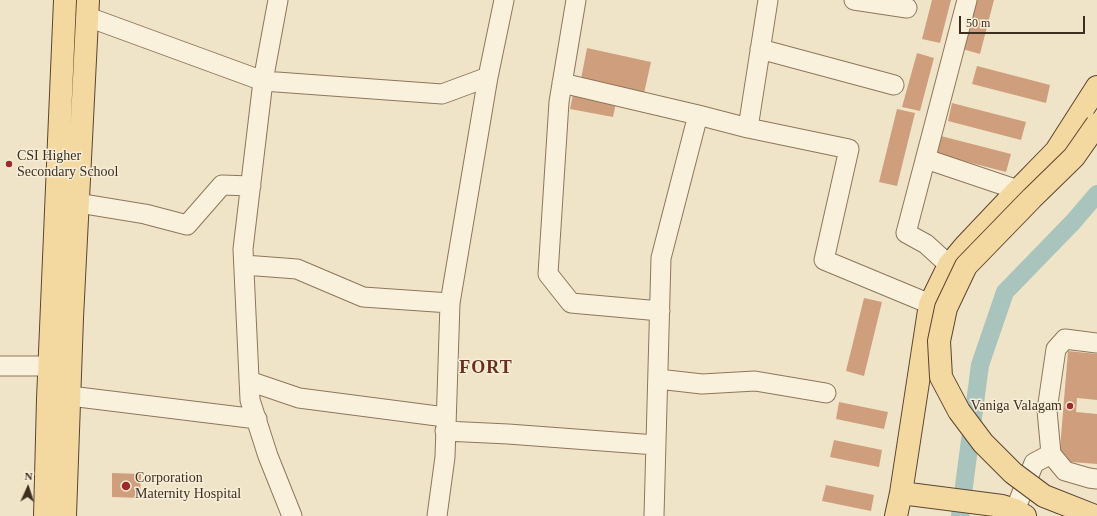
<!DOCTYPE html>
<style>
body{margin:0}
#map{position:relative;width:1097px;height:516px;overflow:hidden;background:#f0e4c8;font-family:Georgia,serif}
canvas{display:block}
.north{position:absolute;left:8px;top:468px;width:40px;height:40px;-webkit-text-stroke:3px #f7eed8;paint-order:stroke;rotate:3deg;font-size:11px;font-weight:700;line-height:16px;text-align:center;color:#3d2e20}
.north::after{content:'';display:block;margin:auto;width:14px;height:18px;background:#3d2e20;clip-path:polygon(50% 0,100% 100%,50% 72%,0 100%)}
.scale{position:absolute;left:959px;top:16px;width:126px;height:18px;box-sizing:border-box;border:2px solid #3d2e20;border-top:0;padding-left:5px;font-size:12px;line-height:14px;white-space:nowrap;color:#3d2e20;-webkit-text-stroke:3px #f7eed8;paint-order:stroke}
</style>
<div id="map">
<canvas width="1097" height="516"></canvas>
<div class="north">N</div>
<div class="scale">50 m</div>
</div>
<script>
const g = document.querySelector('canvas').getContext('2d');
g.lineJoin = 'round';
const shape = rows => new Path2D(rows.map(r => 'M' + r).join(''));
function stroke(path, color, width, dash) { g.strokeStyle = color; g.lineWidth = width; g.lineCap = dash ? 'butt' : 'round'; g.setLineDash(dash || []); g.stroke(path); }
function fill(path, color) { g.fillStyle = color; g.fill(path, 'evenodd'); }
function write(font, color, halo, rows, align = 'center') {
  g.font = font + ' Georgia,serif'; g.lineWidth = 3; g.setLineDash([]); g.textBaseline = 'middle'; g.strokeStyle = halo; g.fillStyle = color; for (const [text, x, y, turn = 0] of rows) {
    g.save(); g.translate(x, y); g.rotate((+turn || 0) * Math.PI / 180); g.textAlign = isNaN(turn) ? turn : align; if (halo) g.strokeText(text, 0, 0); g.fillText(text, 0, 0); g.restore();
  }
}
stroke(shape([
 [960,516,980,365,1005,292,1073,222,1097,194]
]), '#a9c4bc', 18);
fill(shape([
 [932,0,951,0,940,43,922,39],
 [975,0,994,0,980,54,962,49],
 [587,48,651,62,643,98,580,84],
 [917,53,934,58,920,111,902,107],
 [977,66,1050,85,1046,103,972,84],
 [574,90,617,98,613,117,570,109],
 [952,103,1026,122,1021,140,948,121],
 [897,109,915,113,897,186,879,182],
 [937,135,1011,154,1006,172,933,153],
 [864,298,882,302,864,376,846,371],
 [1068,351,1097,354,1097,400,1077,398,1076,412,1097,414,1097,464,1059,461],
 [839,402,888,412,884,429,836,419],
 [834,440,882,450,879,467,830,457],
 [112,473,141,474,140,498,112,497],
 [826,485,874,495,871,511,822,501]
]), '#cf9f7d');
const minor = shape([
 [278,0,263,81,243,249,250,400,268,456,292,516],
 [576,0,559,102,548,274,571,303,660,311],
 [854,0,907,8],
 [88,17,263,81,442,94,488,77,504,0],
 [760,49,894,85],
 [562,83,698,115],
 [748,128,849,149,824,260,930,304],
 [926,159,1018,190],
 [78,203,145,214,187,225,222,185,251,186],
 [244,265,297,269,363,297,450,303],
 [949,265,926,244,906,233,967,0],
 [1097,343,1065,339,1056,349,1047,410,1051,454,1065,471,1089,478,1097,479],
 [0,366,49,366],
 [658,379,702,384,755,381,826,393],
 [249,381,299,398,445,417],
 [70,396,257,419],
 [445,431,508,434,656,445],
 [1015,510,1034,463,1051,454],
 [437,516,445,457,450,303,488,77],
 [654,516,661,258,698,115,748,128,768,0]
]);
const primary = shape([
 [901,493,1002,506,1015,510,1025,516],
 [45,516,48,399,65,0],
 [65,516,72,318,88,0],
 [896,516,901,493,930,304,949,265,965,246,1018,190,1056,151,1097,87]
]);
stroke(minor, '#8d765c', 21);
stroke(primary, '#5b4430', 24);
stroke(minor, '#faf1dc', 19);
stroke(primary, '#f3d9a0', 22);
const primaryBridge = shape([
 [1095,516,1044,496,1013,473,983,443,959,411,941,377,939,341,946,308,966,266,1032,198,1074,157,1097,124]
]);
stroke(primaryBridge, '#5b4430', 24, []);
stroke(primaryBridge, '#f3d9a0', 22);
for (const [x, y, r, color] of [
 [9,164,4,"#9e2a2b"],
 [1070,406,4,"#9e2a2b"],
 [126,486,5,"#9e2a2b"]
]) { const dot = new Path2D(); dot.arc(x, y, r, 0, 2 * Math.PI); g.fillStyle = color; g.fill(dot); stroke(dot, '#f7eed8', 1.5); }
write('14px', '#3d2e20', '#f7eed8', [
 ["CSI Higher",17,156],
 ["Secondary School",17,172],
 ["Vaniga Valagam",1062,406,"right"],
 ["Corporation",135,478],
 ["Maternity Hospital",135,494]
], 'left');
g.letterSpacing = '1px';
write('bold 18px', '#6b2e1e', '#f7eed8', [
 ["FORT",486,368]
]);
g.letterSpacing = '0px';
</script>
